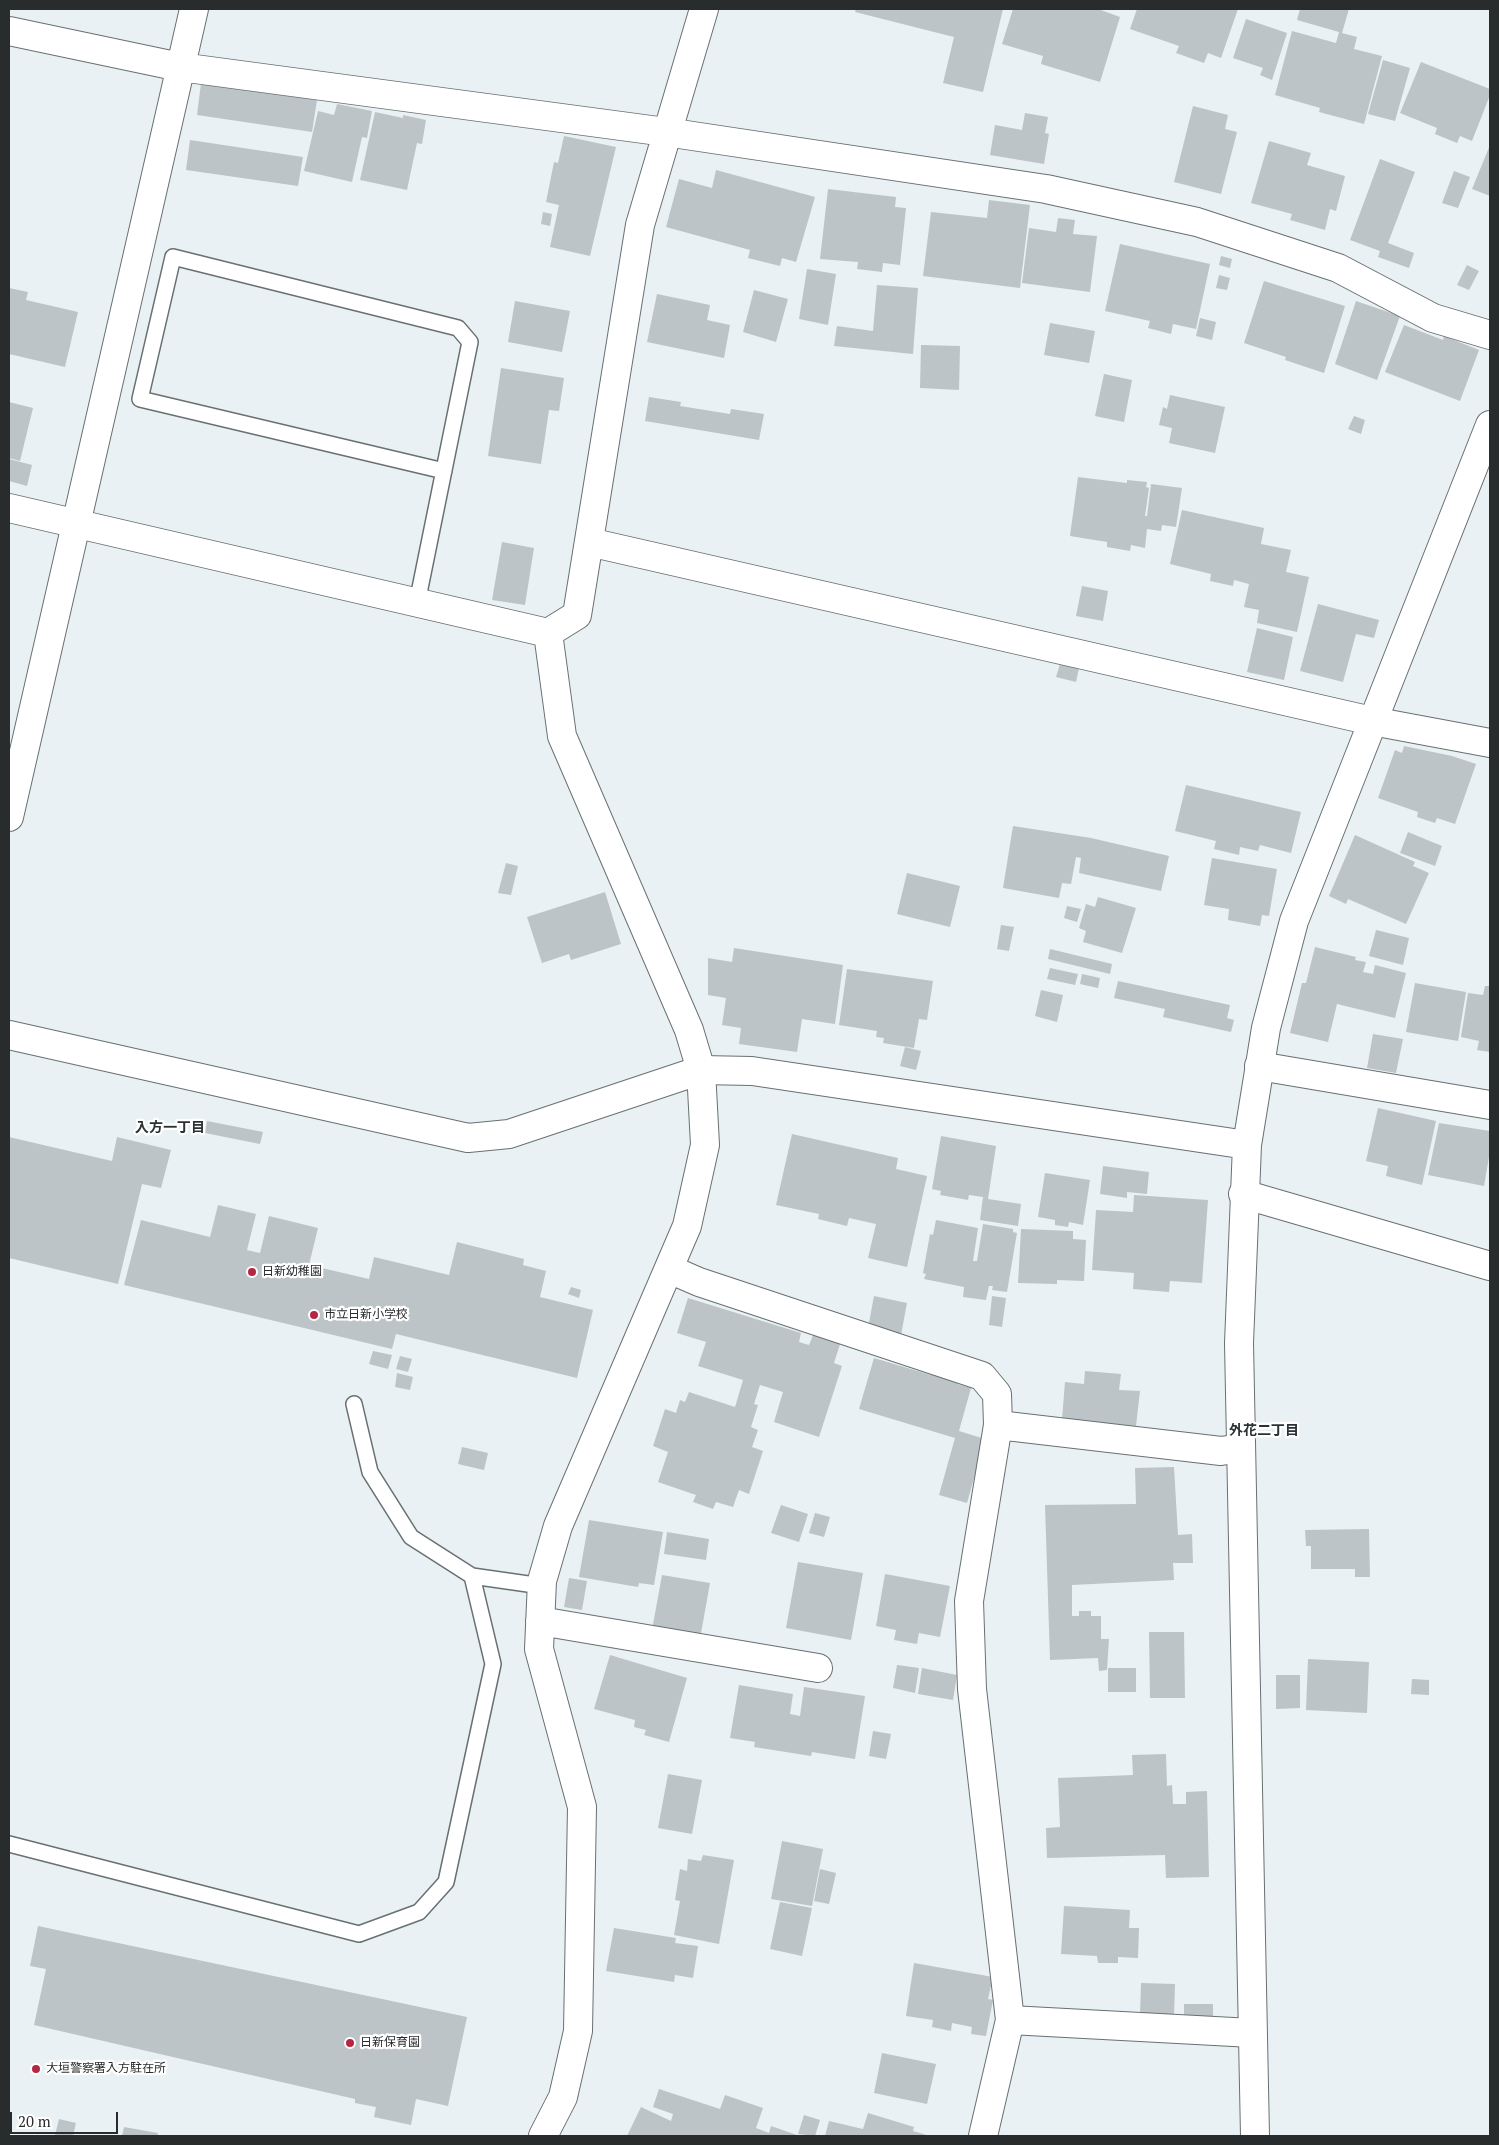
<!DOCTYPE html>
<meta charset="utf-8">
<style>
body{margin:0}
#map{position:relative;width:1499px;height:2145px;overflow:hidden;background:#e9f1f4;font-family:"PT Serif",serif}
canvas{display:block}
.frame{position:absolute;inset:0;border:10px solid #292c2d;pointer-events:none}
.scale{position:absolute;left:10px;top:2112px;width:108px;height:22px;box-sizing:border-box;border:2px solid #292c2d;border-top:0;padding-left:6px;font-size:15px;line-height:18px;white-space:nowrap;color:#292c2d;-webkit-text-stroke:4px #fff;paint-order:stroke}
</style>
<div id="map">
<canvas width="1499" height="2145"></canvas>
<div class="frame"></div>
<div class="scale">20 m</div>
</div>
<script>
const g = document.querySelector('canvas').getContext('2d');
g.lineJoin = 'round';
function fill(path, color) { g.fillStyle = color; g.fill(path, 'evenodd'); }
const shape = rows => new Path2D(rows.map(r => 'M' + r).join(''));
function stroke(path, color, width, dash) { g.strokeStyle = color; g.lineWidth = width; g.lineCap = dash ? 'butt' : 'round'; g.setLineDash(dash || []); g.stroke(path); }
function write(font, color, halo, rows, align = 'center') {
  g.font = font + ' "PT Serif","Noto Sans JP",serif'; g.lineWidth = 4.5; g.setLineDash([]); g.textBaseline = 'middle'; g.strokeStyle = halo; g.fillStyle = color; for (const [text, x, y, turn = 0] of rows) {
    g.save(); g.translate(x, y); g.rotate((+turn || 0) * Math.PI / 180); g.textAlign = isNaN(turn) ? turn : align; if (halo) g.strokeText(text, 0, 0); g.fillText(text, 0, 0); g.restore();
  }
}
fill(shape([
 [856,9,1003,9,983,92,943,83,954,37,855,12],
 [1013,9,1098,9,1120,17,1100,82,1041,64,1043,56,1002,44],
 [1137,9,1238,9,1221,58,1208,53,1204,63,1176,53,1179,46,1130,29],
 [1300,9,1349,9,1342,33,1357,37,1354,49,1382,56,1364,124,1319,112,1320,108,1275,95,1292,31,1336,43,1339,32,1297,20],
 [1246,19,1287,33,1272,80,1260,75,1263,68,1233,58],
 [1383,60,1410,68,1395,121,1368,114],
 [1421,62,1490,89,1490,95,1472,141,1460,136,1457,143,1435,134,1437,128,1400,113],
 [201,83,317,100,312,132,197,115],
 [337,104,372,111,367,138,362,137,352,182,304,171,318,111,334,115],
 [1193,106,1228,115,1225,129,1237,132,1221,194,1174,182],
 [375,112,403,118,403,115,426,120,422,144,417,143,407,190,360,180],
 [1025,113,1048,117,1045,133,1049,134,1044,164,990,155,995,125,1022,130],
 [564,136,616,147,590,256,550,247,559,205,546,202,554,162,558,163],
 [190,140,303,157,298,186,186,170],
 [1269,141,1311,153,1307,165,1345,176,1336,211,1330,209,1325,230,1290,220,1292,214,1251,203],
 [1490,145,1490,196,1472,189],
 [1380,159,1415,172,1388,243,1414,253,1409,268,1378,257,1380,251,1350,240],
 [716,170,815,197,796,262,782,258,780,266,748,258,750,250,666,227,679,179,712,188],
 [1454,171,1470,177,1458,208,1442,203],
 [828,189,896,197,895,207,906,208,900,265,883,263,882,272,857,269,858,262,820,259],
 [989,200,1030,205,1020,288,923,276,931,212,987,218],
 [543,212,552,214,550,226,541,224],
 [1058,218,1075,220,1073,234,1097,236,1090,292,1022,283,1029,228,1056,232],
 [1120,244,1210,264,1196,329,1173,324,1171,334,1148,328,1150,321,1105,311],
 [1221,256,1232,259,1230,268,1219,265],
 [1467,265,1479,271,1469,290,1457,285],
 [807,269,836,274,828,325,799,319],
 [1219,275,1230,278,1227,290,1216,288],
 [1264,281,1345,306,1324,373,1285,360,1286,357,1244,343],
 [877,285,918,288,913,354,834,346,837,326,873,331],
 [9,288,28,292,26,300,78,312,65,367,9,354],
 [754,290,788,299,776,342,743,332],
 [657,294,710,305,707,320,730,325,724,358,647,342],
 [515,301,570,311,562,352,508,342],
 [1356,301,1400,316,1377,380,1335,364],
 [1200,318,1216,322,1212,340,1196,336],
 [1050,323,1095,331,1089,363,1044,355],
 [1404,325,1443,340,1444,336,1479,350,1460,401,1385,372],
 [921,345,960,346,959,390,920,388],
 [501,368,564,378,559,411,549,410,541,464,488,456],
 [1104,374,1132,380,1124,422,1095,416],
 [1170,395,1225,407,1215,453,1169,443,1172,428,1159,425,1163,407,1167,409],
 [649,397,681,402,680,406,730,414,731,409,764,414,759,440,645,421],
 [9,402,33,408,20,461,9,458],
 [1354,416,1365,420,1361,434,1348,429],
 [9,459,32,465,27,486,9,481],
 [1078,477,1127,483,1127,480,1147,482,1146,487,1149,488,1145,516,1147,516,1151,484,1182,488,1176,527,1162,525,1161,531,1147,529,1145,548,1131,545,1130,551,1107,547,1107,542,1070,536],
 [1182,510,1264,528,1261,544,1291,550,1286,572,1309,577,1297,632,1257,623,1259,610,1244,607,1249,584,1234,580,1233,586,1210,581,1211,574,1170,564],
 [502,542,534,548,525,605,492,600],
 [1082,586,1108,591,1103,621,1076,616],
 [1318,604,1379,620,1374,638,1356,634,1343,682,1300,671],
 [1257,628,1293,637,1284,680,1247,672],
 [1060,664,1079,668,1076,682,1056,677],
 [1404,746,1452,756,1476,764,1455,824,1437,818,1435,823,1417,817,1418,812,1378,798,1395,750,1402,753],
 [1186,785,1301,812,1291,853,1260,845,1258,851,1240,847,1239,855,1214,849,1216,841,1175,831],
 [1013,826,1091,838,1169,856,1161,891,1079,873,1081,858,1076,857,1071,884,1062,883,1059,898,1003,888],
 [1408,832,1442,846,1435,866,1400,853],
 [1355,835,1415,862,1413,866,1429,873,1406,924,1348,899,1346,904,1329,896],
 [1212,858,1277,869,1269,916,1262,915,1260,926,1228,920,1229,909,1204,905],
 [506,863,518,866,511,895,498,893],
 [907,873,960,886,950,927,897,914],
 [605,892,621,944,571,960,569,954,542,963,527,917],
 [1098,897,1136,908,1122,953,1083,942,1086,931,1079,928,1086,904,1095,907],
 [1067,906,1081,909,1077,922,1064,918],
 [1001,925,1014,927,1009,951,997,949],
 [1376,930,1409,938,1403,965,1369,956],
 [1315,947,1356,957,1355,960,1366,962,1363,972,1373,974,1375,965,1406,973,1395,1018,1337,1004,1328,1042,1290,1033,1302,983,1306,983],
 [734,948,843,965,835,1024,802,1019,797,1052,739,1044,741,1028,722,1025,726,998,708,995,708,958,732,962],
 [1050,949,1112,964,1110,974,1048,959],
 [1050,968,1078,974,1075,985,1047,979],
 [847,969,933,981,927,1020,919,1019,914,1048,883,1043,884,1038,876,1037,877,1031,839,1025],
 [1082,974,1100,978,1098,988,1080,984],
 [1118,981,1230,1005,1227,1018,1234,1020,1231,1032,1163,1017,1165,1009,1114,998],
 [1415,983,1466,992,1458,1041,1406,1032],
 [1485,986,1490,986,1490,1052,1477,1050,1479,1041,1461,1037,1468,993,1483,995],
 [1041,990,1063,995,1057,1022,1035,1016],
 [1373,1034,1403,1039,1396,1073,1367,1068],
 [905,1047,921,1051,916,1070,900,1066],
 [1378,1108,1436,1121,1422,1185,1386,1176,1388,1166,1366,1161],
 [207,1121,263,1132,260,1144,205,1133],
 [1439,1123,1490,1131,1490,1151,1484,1186,1428,1175],
 [792,1134,898,1158,896,1169,927,1176,907,1267,868,1258,876,1224,849,1218,847,1226,818,1219,819,1214,776,1205],
 [941,1136,996,1146,988,1199,1021,1204,1018,1226,980,1220,983,1197,969,1195,968,1200,940,1195,941,1191,932,1189],
 [9,1137,112,1161,117,1137,171,1150,161,1188,142,1184,118,1284,9,1258],
 [1103,1166,1149,1172,1147,1194,1127,1192,1127,1198,1100,1194],
 [1045,1173,1090,1180,1083,1225,1069,1222,1068,1227,1055,1225,1055,1220,1038,1217],
 [1134,1195,1208,1200,1202,1283,1170,1281,1169,1292,1133,1289,1134,1273,1092,1270,1096,1210,1133,1212],
 [218,1205,256,1214,247,1250,260,1253,269,1216,318,1228,309,1265,369,1279,374,1257,449,1275,457,1242,524,1259,523,1265,546,1271,540,1297,593,1310,577,1378,396,1334,392,1349,124,1285,141,1220,210,1237],
 [936,1220,978,1228,973,1261,977,1261,983,1224,1013,1229,1013,1232,1017,1233,1007,1292,992,1290,993,1286,989,1286,986,1300,963,1297,964,1287,924,1279,926,1274,923,1273,930,1234,933,1235],
 [1021,1229,1073,1231,1073,1239,1086,1240,1084,1281,1057,1280,1057,1284,1018,1283],
 [571,1287,581,1290,579,1298,568,1294],
 [874,1296,907,1303,901,1335,868,1328],
 [992,1296,1006,1298,1002,1327,989,1325],
 [688,1298,801,1333,799,1342,809,1345,814,1333,841,1341,834,1363,842,1366,819,1437,774,1422,783,1392,760,1385,754,1404,758,1405,751,1427,758,1430,752,1447,763,1451,749,1494,739,1490,733,1507,716,1502,713,1509,693,1502,696,1495,658,1482,668,1452,653,1446,665,1409,676,1413,680,1400,685,1402,689,1392,735,1407,743,1380,698,1366,706,1342,677,1333],
 [373,1351,392,1355,388,1369,369,1364],
 [400,1356,412,1359,408,1372,396,1369],
 [874,1358,931,1375,933,1370,959,1378,957,1384,971,1388,959,1431,985,1439,967,1503,939,1495,955,1438,859,1409],
 [1085,1371,1121,1374,1119,1390,1140,1391,1136,1426,1062,1419,1065,1382,1084,1384],
 [397,1373,413,1377,410,1390,395,1387],
 [462,1447,488,1453,484,1470,458,1464],
 [1174,1467,1178,1535,1192,1534,1193,1563,1173,1563,1174,1580,1072,1585,1072,1616,1079,1616,1079,1611,1091,1611,1091,1616,1101,1616,1101,1639,1109,1639,1107,1670,1099,1671,1098,1658,1050,1660,1045,1505,1136,1504,1135,1468],
 [781,1505,808,1514,799,1542,771,1533],
 [815,1513,830,1517,824,1537,809,1533],
 [589,1520,663,1532,654,1585,639,1583,638,1587,579,1577],
 [1369,1529,1370,1577,1355,1577,1355,1569,1311,1569,1311,1546,1306,1546,1305,1530],
 [667,1532,709,1539,706,1560,664,1554],
 [798,1562,863,1573,851,1640,786,1628],
 [885,1574,950,1586,940,1637,919,1633,917,1644,894,1640,896,1630,876,1626],
 [662,1575,710,1583,700,1639,652,1630],
 [569,1578,587,1581,582,1610,564,1607],
 [1149,1632,1184,1632,1185,1698,1150,1698],
 [610,1655,687,1678,669,1742,644,1735,646,1730,634,1727,635,1720,594,1709],
 [1308,1659,1369,1662,1367,1713,1306,1710],
 [897,1665,919,1668,915,1693,893,1688],
 [922,1668,957,1675,953,1700,918,1694],
 [1108,1668,1136,1668,1136,1692,1108,1692],
 [1276,1675,1300,1675,1300,1708,1276,1709],
 [1412,1679,1429,1680,1429,1695,1411,1694],
 [739,1685,793,1694,790,1714,800,1716,804,1687,865,1696,855,1759,812,1752,811,1756,754,1747,755,1742,730,1738],
 [873,1731,891,1734,886,1759,869,1756],
 [1166,1754,1167,1786,1172,1785,1173,1804,1186,1804,1186,1792,1207,1791,1209,1877,1166,1878,1165,1855,1047,1858,1046,1828,1060,1827,1058,1778,1133,1775,1132,1755],
 [668,1774,702,1780,692,1834,658,1828],
 [782,1841,823,1849,812,1906,771,1899],
 [703,1855,734,1860,719,1944,674,1935,680,1901,675,1900,680,1869,687,1871,688,1859,701,1861],
 [820,1869,836,1873,829,1904,814,1901],
 [780,1902,812,1908,802,1956,770,1949],
 [1064,1906,1130,1910,1129,1928,1139,1928,1138,1958,1118,1957,1118,1963,1098,1963,1097,1956,1061,1954],
 [38,1926,467,2017,448,2106,416,2099,411,2125,374,2117,376,2107,355,2103,355,2099,34,2025,46,1969,30,1966],
 [614,1928,676,1938,675,1943,698,1946,693,1978,675,1975,674,1982,606,1971],
 [914,1963,993,1977,988,1999,993,2000,986,2036,971,2034,972,2027,952,2023,951,2031,932,2027,933,2020,906,2016],
 [1141,1983,1175,1984,1174,2016,1140,2015],
 [1184,2004,1213,2004,1213,2017,1184,2017],
 [882,2053,936,2064,927,2104,874,2093],
 [659,2089,720,2109,725,2095,763,2108,756,2128,769,2133,771,2126,797,2135,627,2136,641,2107,671,2121,673,2114,653,2107],
 [868,2113,914,2127,913,2131,930,2136,825,2136,829,2121,863,2129],
 [804,2115,820,2120,815,2136,798,2134],
 [59,2119,76,2123,73,2136,55,2135],
 [124,2127,158,2133,157,2136,122,2136]
]), '#bdc4c7');
const lane = shape([
 [417,603,470,342,458,328,173,257,140,399,444,471],
 [472,1576,542,1586],
 [9,1844,359,1934,419,1912,446,1882,493,1664,472,1576,411,1537,370,1472,354,1404]
]);
const street = shape([
 [9,31,180,67,666,132,1046,189,1197,222,1338,268,1433,318,1490,335],
 [9,508,548,633],
 [589,542,1372,721,1490,743],
 [9,817,194,9],
 [1259,1066,1490,1105],
 [1243,1194,1490,1266],
 [669,1269,699,1282,982,1376,997,1394,998,1425,1221,1451,1241,1448],
 [540,1621,818,1668],
 [1010,2020,1252,2033],
 [543,2136,563,2097,578,2031,582,1807,539,1649,542,1581,558,1526,687,1226,705,1145,701,1070,689,1030,562,736,548,633,577,615,640,225,704,9],
 [983,2136,1010,2020,972,1689,969,1601,998,1425]
]);
const secondary = shape([
 [9,1035,468,1138,509,1134,701,1070,752,1071,1247,1145],
 [1255,2136,1239,1343,1247,1145,1266,1028,1294,921,1490,425]
]);
stroke(lane, '#697072', 18);
stroke(street, '#697072', 30);
stroke(secondary, '#697072', 30);
stroke(lane, '#fff', 15);
stroke(street, '#fff', 28);
stroke(secondary, '#fff', 28);
for (const [x, y, r, color] of [
 [252,1272,5,"#b62542"],
 [314,1315,5,"#b62542"],
 [350,2043,5,"#b62542"],
 [36,2069,5,"#b62542"]
]) { const dot = new Path2D(); dot.arc(x, y, r, 0, 2 * Math.PI); g.fillStyle = color; g.fill(dot); stroke(dot, '#fff', 2); }
write('12px', '#292c2d', '#fff', [
 ["日新幼稚園",262,1272],
 ["市立日新小学校",324,1315],
 ["日新保育園",360,2043],
 ["大垣警察署入方駐在所",46,2069]
], 'left');
write('bold 14px', '#2b3234', '#fff', [
 ["入方一丁目",170,1128],
 ["外花二丁目",1264,1431]
]);
</script>
